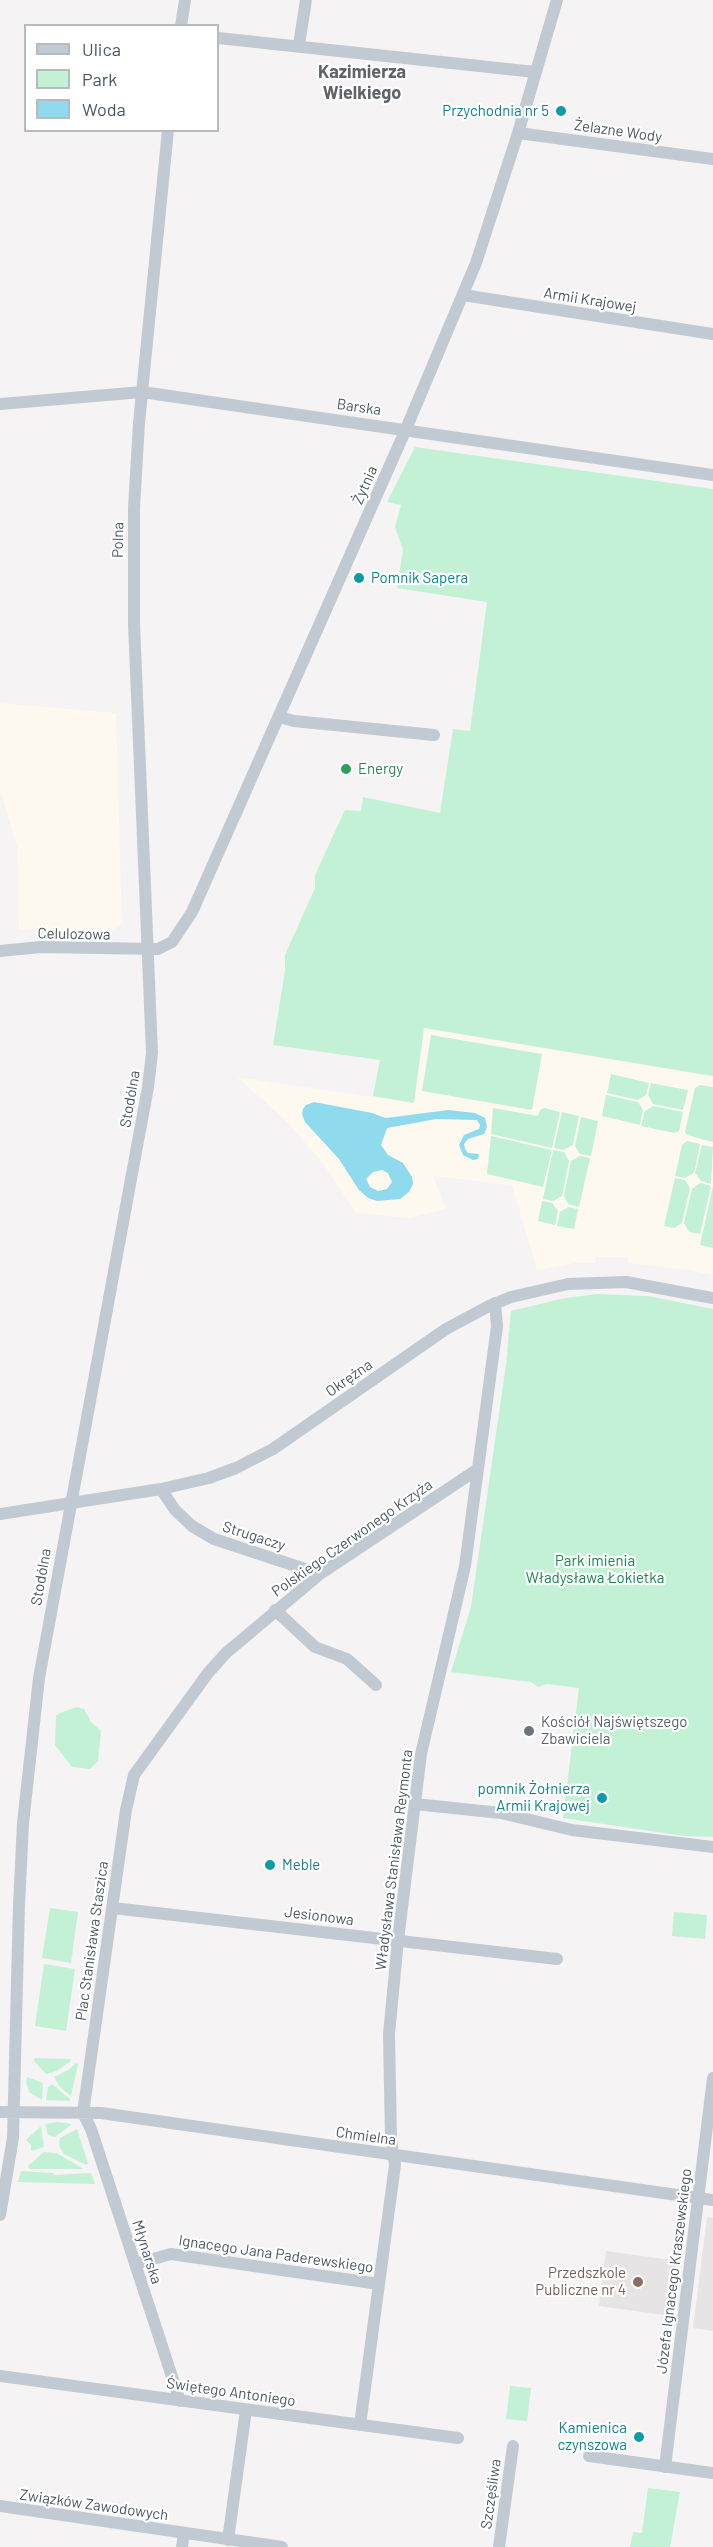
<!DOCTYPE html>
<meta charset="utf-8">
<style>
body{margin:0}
#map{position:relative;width:713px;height:2547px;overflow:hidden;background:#f5f3f3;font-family:Barlow,sans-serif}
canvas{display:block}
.legend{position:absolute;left:24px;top:24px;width:195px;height:108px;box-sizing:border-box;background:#fff;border:2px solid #b7bbc0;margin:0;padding:8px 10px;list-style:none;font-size:18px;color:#4a5661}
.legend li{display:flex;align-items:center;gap:12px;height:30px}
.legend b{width:30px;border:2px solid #b7bbc0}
</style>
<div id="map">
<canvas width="713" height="2547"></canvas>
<ul class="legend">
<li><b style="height:8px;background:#c1cad2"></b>Ulica</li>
<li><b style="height:16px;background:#c3f1d5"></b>Park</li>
<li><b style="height:16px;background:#90daee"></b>Woda</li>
</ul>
</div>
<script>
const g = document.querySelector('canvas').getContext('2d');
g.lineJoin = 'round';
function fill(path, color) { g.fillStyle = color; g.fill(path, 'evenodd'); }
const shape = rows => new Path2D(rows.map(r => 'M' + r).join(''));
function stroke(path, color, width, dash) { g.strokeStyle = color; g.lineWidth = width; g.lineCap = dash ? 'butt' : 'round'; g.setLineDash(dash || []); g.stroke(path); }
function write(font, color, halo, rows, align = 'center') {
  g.font = font + ' Barlow,sans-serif'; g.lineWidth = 4.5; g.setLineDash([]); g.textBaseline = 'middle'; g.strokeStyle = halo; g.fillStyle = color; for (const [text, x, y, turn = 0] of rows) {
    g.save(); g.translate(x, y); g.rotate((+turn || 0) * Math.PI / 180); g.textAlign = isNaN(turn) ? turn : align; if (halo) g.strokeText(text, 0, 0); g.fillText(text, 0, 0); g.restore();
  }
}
fill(shape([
 [0,703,116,713,122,924,107,933,48,929,19,930,17,847,0,789],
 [424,1028,713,1077,713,1275,687,1270,628,1263,627,1257,596,1257,595,1263,576,1263,537,1270,512,1185,433,1176,446,1209,408,1218,356,1213,322,1162,285,1120,237,1077,413,1103]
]), '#fdf9ef');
fill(shape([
 [707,2217,713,2218,713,2331,693,2328],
 [606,2251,678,2261,671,2316,599,2306]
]), '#e6e4e5');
fill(shape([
 [415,447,713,489,713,1076,424,1028,414,1103,373,1096,380,1060,273,1045,285,971,285,955,315,888,315,875,345,810,361,811,363,797,440,813,453,729,470,731,487,602,397,588,403,550,395,527,401,505,387,502],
 [431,1035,542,1054,532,1110,422,1091],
 [611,1074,649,1083,646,1095,638,1100,607,1093],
 [651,1083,688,1090,683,1110,653,1104,648,1095],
 [700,1085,713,1087,713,1142,687,1135,685,1132,695,1088],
 [606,1095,638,1102,643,1110,640,1125,602,1116],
 [653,1106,683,1112,679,1131,674,1133,641,1126,645,1111],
 [493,1108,538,1116,540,1110,544,1108,560,1112,552,1148,491,1134],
 [562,1112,579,1116,573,1145,564,1150,554,1148],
 [581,1117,598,1121,591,1156,580,1154,575,1146],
 [491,1136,552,1150,543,1187,487,1174],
 [687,1141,700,1144,694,1173,685,1178,675,1176,682,1145],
 [702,1145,713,1147,711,1184,701,1181,695,1173],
 [553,1150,564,1152,569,1161,562,1196,553,1201,543,1199],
 [580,1156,590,1158,579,1207,568,1204,564,1196,571,1161],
 [675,1178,685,1180,690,1188,682,1223,674,1228,664,1226],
 [700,1183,711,1186,700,1234,689,1232,684,1223,692,1189],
 [713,1186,713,1248,700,1245],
 [542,1201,552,1203,558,1211,555,1225,538,1221],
 [568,1207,578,1209,574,1229,557,1226,560,1212],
 [597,1294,648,1296,713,1309,713,1837,684,1836,563,1818,579,1688,547,1684,538,1687,531,1682,451,1672,471,1607,506,1365,511,1311,565,1298],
 [77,1707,84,1709,91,1722,101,1731,98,1761,90,1769,72,1767,55,1745,56,1716,60,1713],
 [50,1908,78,1912,71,1963,42,1958],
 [674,1912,707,1915,705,1939,672,1936],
 [44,1964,75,1969,66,2031,35,2026],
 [35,2058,70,2059,71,2061,56,2071,46,2074,34,2061],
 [75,2063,78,2064,71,2096,60,2087,54,2077,70,2069],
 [27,2077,43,2083,42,2100,29,2092,26,2082],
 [52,2084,70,2099,70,2101,46,2100,48,2087],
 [58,2122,72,2124,55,2137,48,2135,45,2124],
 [41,2126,44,2147,31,2151,31,2145,26,2140],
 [77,2129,88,2164,86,2165,64,2154,59,2146,60,2138],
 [44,2152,56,2153,84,2169,29,2169,28,2166],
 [21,2171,53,2173,54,2175,91,2173,95,2184,18,2182],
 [510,2386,531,2388,527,2421,506,2419],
 [648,2488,680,2492,670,2547,630,2547,633,2532,642,2533]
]), '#c3f1d5');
fill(shape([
 [314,1102,372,1113,386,1118,448,1110,475,1113,485,1118,487,1127,484,1134,468,1139,464,1144,465,1149,468,1153,479,1154,478,1159,473,1160,463,1155,459,1145,464,1135,479,1129,480,1125,477,1120,436,1119,387,1128,381,1145,388,1155,403,1163,412,1177,413,1184,409,1192,400,1199,377,1201,368,1198,359,1190,339,1159,305,1122,302,1114,303,1109,306,1105],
 [382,1170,388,1173,392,1182,387,1189,378,1191,370,1187,366,1179,373,1172]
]), '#90daee');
stroke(shape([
 [181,26,185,0],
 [218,38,535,72],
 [299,45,306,0],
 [518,133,713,159],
 [463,295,713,334],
 [0,404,142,392,713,475],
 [279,717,294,721,434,735],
 [0,951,41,947,158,949,172,942,192,912,406,429,476,263,518,133,557,0],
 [161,1489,175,1510,192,1526,214,1539,320,1574],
 [0,1514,161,1489,209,1478,236,1468,273,1449,446,1329,489,1306,511,1297,568,1284,626,1282,713,1298],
 [275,1610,315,1647,347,1659,376,1685],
 [415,1804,501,1813,572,1830,713,1847],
 [113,1908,557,1959],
 [0,2112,101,2113,713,2200],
 [83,2113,126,1810,134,1775,208,1673,226,1653,320,1574,478,1469],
 [83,2113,91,2129,180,2401],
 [0,2215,13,2138,19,1905,23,1823,39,1678,148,1087,152,1053,134,624,134,508,139,423,168,130],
 [135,2264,171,2254,379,2284],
 [0,2376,458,2438],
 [360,2425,395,2165,391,2139,389,2034,398,1940,421,1754,465,1566,497,1326,495,1303],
 [589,2456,713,2473],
 [665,2467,713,2078],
 [0,2506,282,2547],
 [228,2540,246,2410],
 [182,2547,184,2533],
 [499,2547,513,2446]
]), '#c1cad2', 12);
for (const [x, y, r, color] of [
 [561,111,6,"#0f9aa8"],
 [359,578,6,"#0f9aa8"],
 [346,769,6,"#2e9e5b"],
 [529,1731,6,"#6b7280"],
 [602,1798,6,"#0f9aa8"],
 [270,1865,6,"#0f9aa8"],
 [638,2282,6,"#8d6e63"],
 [639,2437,6,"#0f9aa8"]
]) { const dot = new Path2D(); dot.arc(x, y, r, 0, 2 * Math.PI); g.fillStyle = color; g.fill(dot); stroke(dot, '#fff', 2); }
write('15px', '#0d838f', '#fff', [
 ["Przychodnia nr 5",549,111],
 ["Pomnik Sapera",371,578,"left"],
 ["pomnik Żołnierza",590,1789],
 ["Armii Krajowej",590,1806],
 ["Meble",282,1865,"left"],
 ["Kamienica",627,2428],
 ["czynszowa",627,2445]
], 'right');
write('15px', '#4a5661', '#fff', [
 ["Żelazne Wody",618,131,8],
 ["Armii Krajowej",590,300,9],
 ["Barska",359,407,8],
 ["Żytnia",365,485,-66],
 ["Polna",118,540,-89],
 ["Celulozowa",74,934,1],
 ["Stodólna",130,1099,-80],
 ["Okrężna",349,1378,-35],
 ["Strugaczy",254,1536,18],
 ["Polskiego Czerwonego Krzyża",352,1538,-35],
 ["Stodólna",41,1577,-80],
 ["Władysława Stanisława Reymonta",394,1860,-83],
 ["Jesionowa",319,1916,7],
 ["Plac Stanisława Staszica",92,1941,-82],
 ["Chmielna",366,2136,8],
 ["Młynarska",147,2252,72],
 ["Ignacego Jana Paderewskiego",276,2254,8],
 ["Józefa Ignacego Kraszewskiego",674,2271,-83],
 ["Świętego Antoniego",231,2392,8],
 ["Szczęśliwa",491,2494,-82],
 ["Związków Zawodowych",94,2505,8]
]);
write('15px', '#27864d', '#fff', [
 ["Energy",358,769]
], 'left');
write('15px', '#17864f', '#fff', [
 ["Park imienia",595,1561],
 ["Władysława Łokietka",595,1578]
]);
write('15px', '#5b616d', '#fff', [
 ["Kościół Najświętszego",541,1722],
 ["Zbawiciela",541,1739]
], 'left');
write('15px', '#785e54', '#fff', [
 ["Przedszkole",626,2273],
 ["Publiczne nr 4",626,2290]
], 'right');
write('bold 18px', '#5f6368', '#fff', [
 ["Kazimierza",362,72],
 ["Wielkiego",362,93]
]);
</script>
